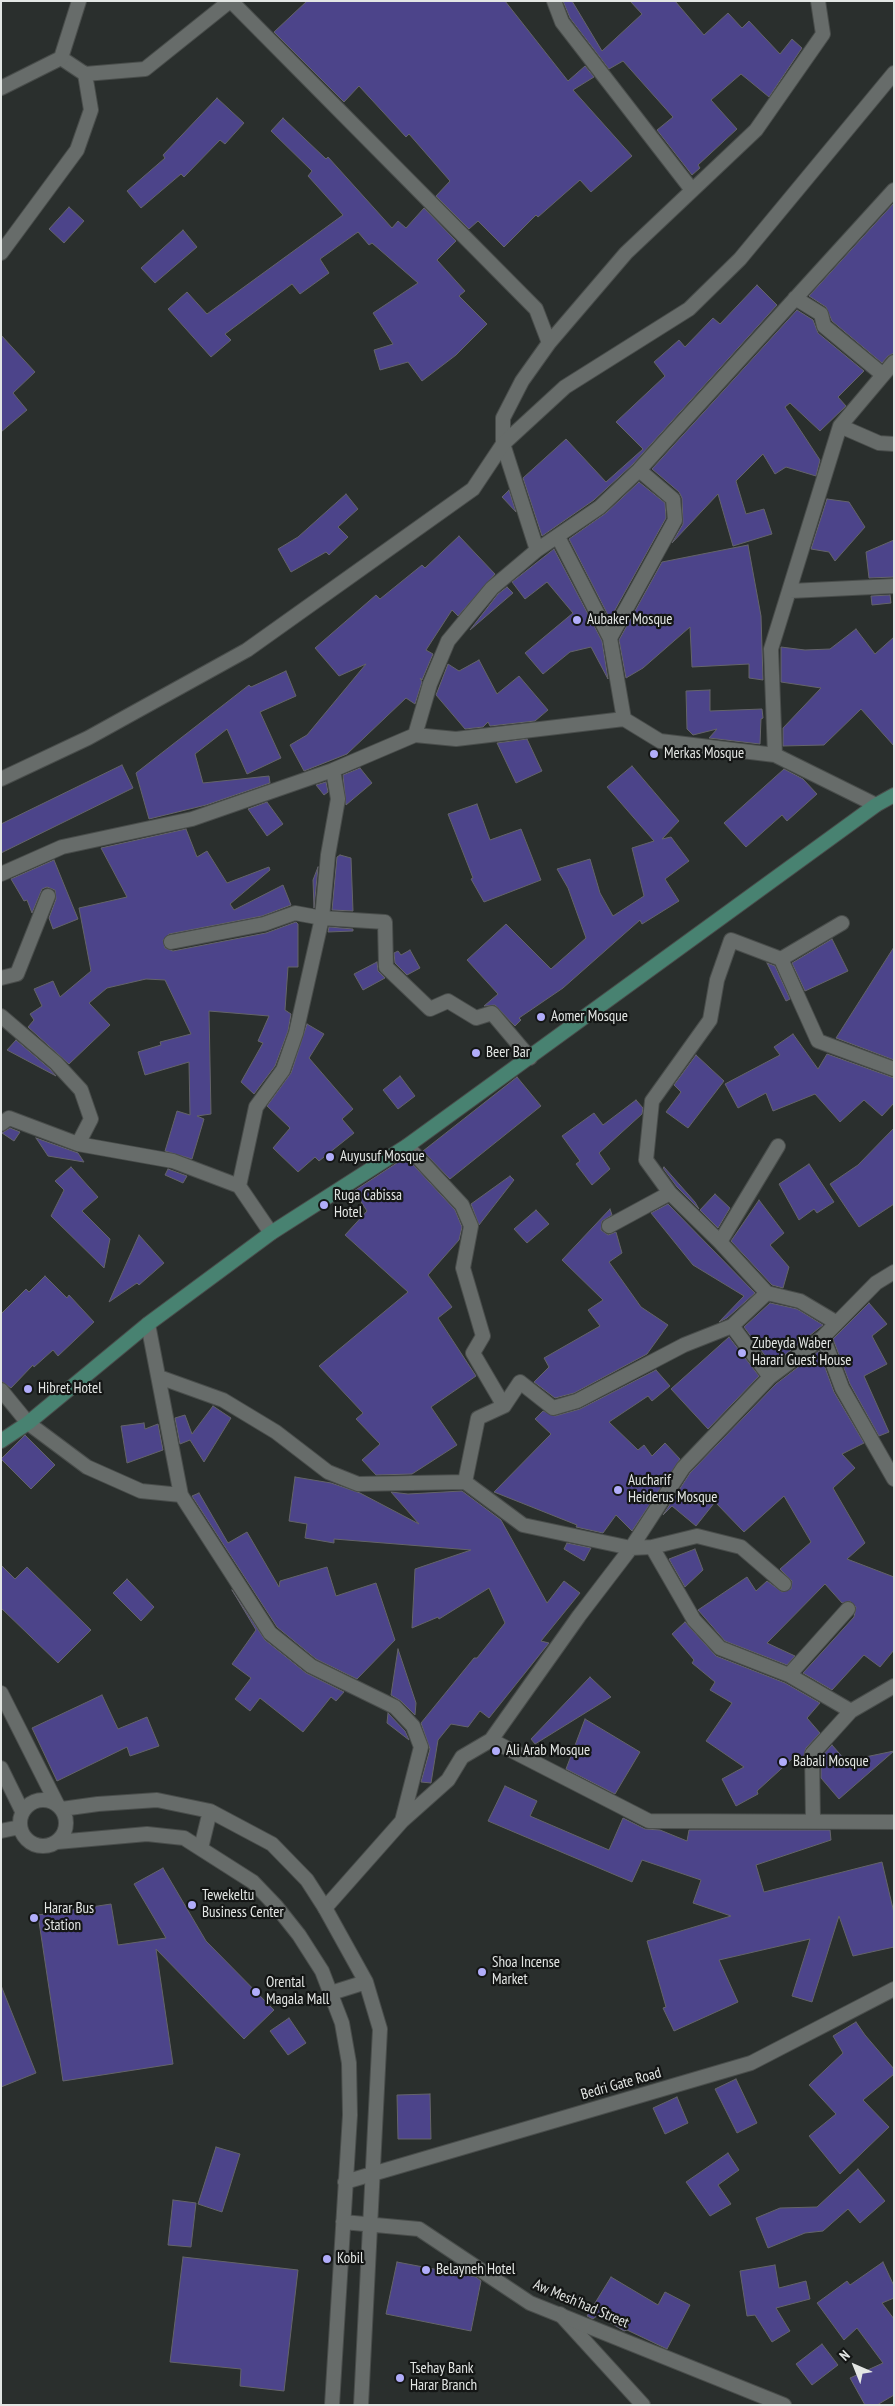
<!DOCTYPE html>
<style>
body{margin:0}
#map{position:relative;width:895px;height:2406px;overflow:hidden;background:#2a2f2d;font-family:"PT Sans Narrow",sans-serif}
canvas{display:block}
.frame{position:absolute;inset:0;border:2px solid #e3e6e4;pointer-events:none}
.north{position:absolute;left:830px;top:2341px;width:50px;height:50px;-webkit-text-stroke:4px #141615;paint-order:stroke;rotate:316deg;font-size:14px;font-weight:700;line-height:20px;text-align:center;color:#e3e6e4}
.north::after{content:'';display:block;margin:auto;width:18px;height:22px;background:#e3e6e4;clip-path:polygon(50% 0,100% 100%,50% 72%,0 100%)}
</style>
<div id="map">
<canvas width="895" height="2406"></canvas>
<div class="frame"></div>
<div class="north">N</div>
</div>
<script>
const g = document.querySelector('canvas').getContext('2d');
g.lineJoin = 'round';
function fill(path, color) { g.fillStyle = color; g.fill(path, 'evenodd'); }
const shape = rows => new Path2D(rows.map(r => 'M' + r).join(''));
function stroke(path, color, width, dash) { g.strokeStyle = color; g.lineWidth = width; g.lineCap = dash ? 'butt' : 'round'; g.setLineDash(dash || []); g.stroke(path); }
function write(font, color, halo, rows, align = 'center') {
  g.font = font + ' "PT Sans Narrow",sans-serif'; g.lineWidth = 4.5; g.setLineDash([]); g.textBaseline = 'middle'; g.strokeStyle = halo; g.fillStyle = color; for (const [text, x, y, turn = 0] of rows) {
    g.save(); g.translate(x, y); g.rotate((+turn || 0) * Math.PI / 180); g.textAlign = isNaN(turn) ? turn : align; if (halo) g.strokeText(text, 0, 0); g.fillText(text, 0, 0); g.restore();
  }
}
const building = shape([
 [307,1,505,1,568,81,585,66,594,77,573,90,632,156,591,192,580,180,538,217,536,215,504,247,478,221,469,229,436,196,450,181,409,134,406,137,359,86,344,102,274,32,307,1],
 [563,1,572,1,602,51,642,14,630,1,675,1,704,35,728,13,742,28,749,21,780,54,792,39,802,48,769,97,741,74,711,100,737,129,698,165,700,168,692,175,657,130,673,117,623,61,609,69,570,18,563,1],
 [217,98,244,123,225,144,220,140,184,177,181,174,141,208,127,191,165,158,163,155,217,98],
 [283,118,326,159,328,157,392,228,398,221,406,228,424,208,456,241,437,260,465,291,459,296,487,324,456,355,422,381,408,362,380,370,374,350,393,344,373,313,418,283,372,243,369,245,358,232,320,259,329,273,300,294,292,284,225,334,231,340,211,357,168,309,187,292,207,314,343,215,308,176,312,171,271,131,283,118],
 [894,203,894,353,888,356,882,363,832,321,826,307,809,296,894,203],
 [69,207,84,221,64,243,49,229,69,207],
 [183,230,197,247,155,283,141,268,183,230],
 [757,285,777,305,633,464,594,500,542,536,523,478,566,439,606,482,643,449,616,422,665,376,654,362,679,340,685,347,713,318,720,324,757,285],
 [797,310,813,320,818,333,864,371,838,397,846,406,820,431,790,403,785,407,820,460,816,476,786,467,775,474,763,454,736,481,746,514,764,509,772,534,733,546,718,494,672,543,683,524,682,498,679,492,652,469,797,310],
 [1,335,35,372,13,393,27,410,1,432,1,335],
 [639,482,665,503,666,518,610,619,569,539,606,513,639,482],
 [509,490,516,512,502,497,509,490],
 [346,494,358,509,338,527,348,537,329,555,326,552,291,572,278,549,298,537,346,494],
 [827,499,849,502,865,527,835,561,829,552,811,549,827,499],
 [459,536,495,574,458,616,452,610,426,650,433,654,422,680,420,678,422,682,415,704,406,698,347,754,304,771,290,745,307,735,366,664,339,676,315,648,376,595,380,599,422,565,425,568,459,536],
 [894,540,894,577,869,578,866,552,894,540],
 [748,545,761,616,763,680,749,678,749,664,692,667,690,627,643,668,626,678,619,640,662,562,748,545],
 [554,549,602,641,608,679,591,647,570,652,543,674,525,653,573,613,547,582,525,599,512,582,554,549],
 [507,587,513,593,470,630,498,594,507,587],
 [890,595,891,603,872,605,871,596,890,595],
 [856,629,875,654,894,637,894,746,861,709,824,745,783,746,783,728,821,688,781,682,781,647,805,650,830,649,856,629],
 [479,660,497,694,519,676,548,710,535,721,490,726,488,722,483,727,465,729,436,695,448,664,459,671,479,660],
 [286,671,296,696,260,712,281,758,247,774,227,729,195,754,203,783,269,776,270,783,206,805,149,819,136,773,249,685,251,687,286,671],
 [710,690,710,711,762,709,763,718,761,719,760,744,709,738,717,729,693,735,687,729,686,691,710,690],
 [527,739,542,771,516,783,497,743,527,739],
 [122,765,133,788,1,853,1,824,122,765],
 [632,766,679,821,662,839,671,837,689,861,665,879,679,901,642,924,640,920,563,988,519,1018,521,1020,515,1026,495,1005,484,1006,498,994,467,960,506,924,551,969,586,938,568,888,557,869,590,859,600,893,613,916,644,896,632,848,654,841,607,787,632,766],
 [360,768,372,783,346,805,343,775,360,768],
 [784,769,803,779,817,794,787,821,782,815,746,847,724,823,784,769],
 [326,782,328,792,324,795,316,785,326,782],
 [267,802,283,824,267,836,248,809,267,802],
 [477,804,490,840,521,829,541,880,484,902,471,879,473,878,448,814,477,804],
 [186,829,197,857,207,851,227,883,269,867,270,870,230,904,234,910,283,885,291,905,262,916,169,934,163,940,165,948,173,951,266,933,296,922,298,924,298,967,288,967,285,1010,291,1014,288,1031,275,1066,254,1094,241,1082,263,1043,258,1041,269,1016,209,1011,211,1114,197,1116,204,1119,192,1159,165,1151,177,1111,190,1115,189,1062,145,1075,138,1052,161,1045,160,1042,191,1034,165,980,146,979,107,988,89,1003,110,1025,69,1064,28,1027,34,1020,30,1014,42,1006,34,989,53,981,60,997,91,971,79,908,127,897,101,848,186,829],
 [340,855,351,858,353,911,332,910,337,857,340,855],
 [54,860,78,919,53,929,49,918,56,899,55,890,47,887,42,889,32,913,27,900,24,901,11,879,54,860],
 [318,867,314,908,313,880,318,867],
 [329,927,353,929,353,931,328,932,329,927],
 [832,939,848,971,805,991,792,963,832,939],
 [894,947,894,1060,836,1038,894,947],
 [410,950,420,968,407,975,395,963,394,953,398,951,401,955,410,950],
 [377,962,378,971,385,978,363,990,354,974,377,962],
 [767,963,775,966,790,999,786,1001,767,963],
 [307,1024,324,1034,309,1058,353,1109,342,1119,354,1133,319,1161,315,1157,298,1172,273,1148,290,1128,267,1106,291,1073,307,1024],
 [793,1034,818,1069,827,1054,894,1078,894,1103,882,1116,864,1100,840,1122,815,1094,773,1111,766,1093,738,1108,725,1084,780,1055,774,1047,793,1034],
 [16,1040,50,1069,56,1076,7,1050,16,1040],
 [696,1055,724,1081,688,1128,666,1112,681,1092,674,1085,696,1055],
 [400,1076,415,1096,398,1109,383,1090,400,1076],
 [517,1077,541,1106,450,1179,423,1151,517,1077],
 [636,1100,643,1108,642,1114,599,1153,610,1169,592,1185,576,1164,580,1161,562,1136,594,1113,603,1125,636,1100],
 [10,1128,20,1132,14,1141,2,1133,10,1128],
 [894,1128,894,1204,859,1227,830,1184,858,1165,894,1128],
 [36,1138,78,1153,84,1162,48,1156,36,1138],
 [406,1157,455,1210,462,1227,459,1240,428,1275,452,1307,438,1318,476,1376,431,1407,457,1445,412,1474,376,1475,362,1460,380,1444,356,1419,363,1413,319,1366,408,1292,345,1235,367,1211,354,1191,406,1157],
 [809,1164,834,1202,817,1213,814,1209,799,1220,779,1184,809,1164],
 [71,1167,98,1197,82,1211,110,1239,104,1268,51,1216,64,1190,55,1181,71,1167],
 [664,1167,695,1202,699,1209,677,1187,663,1168,664,1167],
 [168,1169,187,1176,183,1183,165,1175,168,1169],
 [510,1176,514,1180,479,1225,471,1204,510,1176],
 [715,1194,730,1208,718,1228,700,1210,715,1194],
 [759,1200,784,1233,770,1245,789,1267,783,1288,772,1285,731,1241,759,1200],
 [668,1204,755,1293,727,1318,719,1322,744,1296,693,1265,651,1213,668,1204],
 [610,1209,612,1215,602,1221,601,1230,608,1235,616,1232,622,1253,609,1262,641,1307,668,1325,647,1354,574,1393,555,1398,534,1382,549,1367,544,1358,600,1326,588,1310,603,1300,562,1260,610,1209],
 [536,1210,549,1224,527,1243,514,1229,536,1210],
 [139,1235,164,1263,139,1285,137,1283,109,1302,139,1235],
 [45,1276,67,1298,69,1295,94,1322,58,1356,53,1350,34,1367,33,1365,11,1388,1,1381,1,1314,26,1289,29,1292,45,1276],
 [770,1303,797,1309,823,1325,772,1365,744,1327,770,1303],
 [869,1303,887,1324,872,1336,887,1364,864,1376,889,1432,879,1436,850,1384,833,1339,869,1303],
 [729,1337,759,1376,708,1429,671,1389,729,1337],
 [819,1351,834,1392,864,1443,842,1454,855,1468,833,1488,865,1543,847,1559,894,1577,894,1650,880,1667,864,1655,832,1690,803,1673,854,1617,856,1607,850,1601,842,1603,825,1584,767,1643,795,1656,787,1665,725,1641,698,1610,747,1577,756,1591,767,1581,782,1592,791,1589,792,1581,780,1569,811,1542,784,1496,744,1532,715,1502,696,1526,672,1506,663,1515,690,1473,776,1384,819,1351],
 [656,1370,670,1386,652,1401,648,1396,609,1422,638,1450,644,1445,652,1456,665,1443,680,1459,632,1531,616,1515,603,1533,576,1527,577,1525,494,1492,551,1434,535,1419,543,1411,555,1416,580,1409,656,1370],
 [213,1406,231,1418,204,1462,190,1440,180,1444,175,1418,185,1415,192,1434,213,1406],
 [144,1423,145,1429,158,1424,163,1450,127,1463,121,1426,144,1423],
 [25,1435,55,1465,31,1489,1,1459,25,1435],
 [295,1477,331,1483,360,1493,419,1524,391,1492,408,1494,462,1491,501,1520,547,1603,564,1581,580,1593,541,1641,549,1643,489,1718,480,1711,468,1727,451,1724,438,1740,431,1783,421,1782,430,1749,421,1723,474,1658,477,1658,505,1623,489,1588,439,1619,438,1617,412,1628,415,1569,471,1550,334,1539,334,1543,305,1538,307,1524,289,1521,295,1477],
 [199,1493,228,1543,247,1532,279,1587,280,1581,327,1567,336,1596,376,1583,395,1640,357,1679,316,1659,277,1627,192,1496,199,1493],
 [567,1543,591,1548,584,1561,564,1549,567,1543],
 [695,1549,703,1570,685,1587,669,1559,695,1549],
 [1,1565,15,1579,27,1567,91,1630,58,1663,1,1608,1,1565],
 [127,1579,154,1607,141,1621,113,1593,127,1579],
 [232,1590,265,1640,306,1673,344,1692,336,1701,331,1697,303,1732,260,1698,250,1711,235,1699,251,1678,232,1664,256,1630,232,1590],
 [685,1622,716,1656,785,1683,820,1703,807,1718,820,1733,806,1748,803,1758,801,1756,795,1762,792,1759,757,1791,758,1794,736,1806,722,1779,744,1767,706,1741,732,1703,710,1690,715,1682,692,1663,694,1660,672,1634,685,1622],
 [398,1649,416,1703,415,1715,401,1701,391,1695,398,1649],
 [590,1677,611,1697,535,1744,531,1739,590,1677],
 [102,1695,118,1729,147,1717,159,1746,130,1756,127,1747,57,1781,32,1728,102,1695],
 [388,1713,405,1731,409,1740,387,1723,388,1713],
 [585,1719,640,1752,615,1794,566,1769,585,1719],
 [832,1745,846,1761,894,1751,839,1799,821,1778,821,1757,832,1745],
 [505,1786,537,1801,530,1816,609,1850,623,1818,645,1829,660,1830,687,1841,689,1830,830,1830,831,1840,756,1865,764,1892,882,1862,894,1913,894,1947,853,1956,839,1916,812,2002,792,1996,810,1939,719,1960,738,2002,674,2031,663,2008,666,2007,647,1941,731,1916,693,1903,701,1880,642,1860,632,1882,488,1821,505,1786],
 [163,1868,206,1941,274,2010,244,2039,156,1949,173,2064,63,2081,38,1915,111,1904,118,1945,166,1938,134,1884,163,1868],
 [2,1988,36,2073,1,2087,1,1989,2,1988],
 [289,2018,306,2043,288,2055,270,2031,289,2018],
 [856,2022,865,2035,894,2069,894,2074,863,2100,889,2127,840,2174,809,2136,836,2114,809,2085,843,2053,833,2036,856,2022],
 [736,2079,757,2123,737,2133,715,2089,736,2079],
 [430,2094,431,2139,398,2139,397,2095,430,2094],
 [677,2097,688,2123,665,2134,653,2108,677,2097],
 [216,2147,240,2154,222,2212,198,2204,216,2147],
 [728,2153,739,2170,718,2185,731,2204,710,2216,686,2182,728,2153],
 [858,2169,885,2201,860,2223,848,2209,823,2231,805,2233,768,2248,756,2218,780,2208,817,2207,858,2169],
 [173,2200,196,2203,191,2247,168,2245,173,2200],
 [183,2257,298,2270,284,2391,240,2386,241,2369,170,2362,183,2257],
 [397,2262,476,2277,481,2281,471,2331,386,2314,397,2262],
 [883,2262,894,2286,894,2298,882,2303,894,2319,894,2395,877,2405,865,2405,850,2378,883,2363,857,2328,844,2340,817,2303,847,2281,850,2285,883,2262],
 [775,2265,779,2288,806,2281,810,2299,776,2308,790,2331,772,2342,755,2315,747,2316,740,2271,775,2265],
 [611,2277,658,2305,665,2292,690,2305,667,2349,627,2330,624,2331,598,2315,593,2319,587,2316,611,2277],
 [822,2344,838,2365,812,2385,796,2364,822,2344]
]);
fill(building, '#4c448a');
stroke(building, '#646469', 1);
const minor = shape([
 [231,1,536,309,549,343],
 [554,1,562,22,692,190],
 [85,74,145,69,230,1],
 [1,253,77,150,91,110,85,74,61,58],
 [795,298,821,314,824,326,882,374],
 [840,426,879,443,894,444],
 [558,537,610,638],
 [537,550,503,444,503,418,522,381,549,343,626,253,756,130,823,34,818,1],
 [790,591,894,586],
 [624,719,610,638,675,520,673,499,639,470],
 [415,735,456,739,624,719,660,741,775,755],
 [876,805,775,755,771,649,840,426,894,362],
 [1,874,62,847,192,819,333,770,415,735,430,684,448,641,492,588,537,550,600,507,639,470,894,190],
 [171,942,264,924,295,913,322,918,385,922,386,967,430,1009,448,1001,476,1018,492,1013,530,1058],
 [781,959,842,923],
 [1,978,17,974,48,896],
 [1,1016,56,1063,81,1090,91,1119,78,1144],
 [1,1124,9,1118,78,1144,173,1161,239,1186,271,1233],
 [407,1146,462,1205,471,1226,463,1268,483,1336,473,1353,504,1406,520,1382,553,1408,577,1401,684,1345,732,1326,770,1377],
 [239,1186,256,1107,283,1070,296,1033,322,918,328,855,338,799,333,770],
 [609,1226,670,1193],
 [720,1242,778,1146],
 [837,1323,800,1301,767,1293,720,1242,670,1193,646,1160,652,1101,710,1020,717,980,731,940,781,959,818,1041,894,1069],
 [148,1324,181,1495,270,1633,311,1666,395,1707,413,1726,421,1747,402,1821],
 [732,1326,767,1293],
 [823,1337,842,1388,894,1479],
 [159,1377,223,1400,276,1432,328,1472,358,1484,465,1482,523,1525,631,1548,652,1547,694,1620,720,1648,789,1675,851,1711,894,1686],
 [1,1390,28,1423,87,1467,141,1491,181,1495],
 [465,1482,478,1418,504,1406],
 [652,1547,697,1536,741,1547,784,1584],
 [789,1675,848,1609],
 [491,1740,649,1821,894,1822],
 [813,1821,812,1754,851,1711],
 [325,1908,402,1821,448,1780,462,1757,491,1740,579,1616,631,1548,683,1468,770,1377,823,1337,876,1283,894,1272],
 [560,2314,643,2405]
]);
const tertiary = shape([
 [1,88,61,58,79,1],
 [1,779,88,738,247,650,473,489,503,444,565,387,689,309,740,259,894,73],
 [1,1693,57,1804],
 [1,1768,22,1811],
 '20 1823a23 23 0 1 1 46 0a23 23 0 1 1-46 0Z',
 [62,1809,98,1804,157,1800,210,1811,272,1844,307,1880,325,1908,366,1982,380,2029,361,2405],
 [1,1831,20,1827],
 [57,1842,147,1834,184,1838,253,1882,276,1906,299,1935,322,1971,342,2023,349,2063,350,2115,332,2405],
 [201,1848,210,1811],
 [331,1993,366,1982],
 [345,2182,751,2063,894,1989],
 [343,2222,419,2229,530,2303,784,2405]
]);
const secondary = shape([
 [1,1441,28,1423,148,1324,271,1233,407,1146,876,805,894,795]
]);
stroke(minor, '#494d4b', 16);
stroke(tertiary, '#494d4b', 16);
stroke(secondary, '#494d4b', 16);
stroke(minor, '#676c6a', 14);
stroke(tertiary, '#676c6a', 14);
stroke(secondary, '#488271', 14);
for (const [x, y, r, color] of [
 [577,620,5,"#b1adfa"],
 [654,754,5,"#b1adfa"],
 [541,1017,5,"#b1adfa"],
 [476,1053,5,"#b1adfa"],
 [330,1157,5,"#b1adfa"],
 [324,1205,5,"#b1adfa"],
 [742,1353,5,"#b1adfa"],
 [28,1389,5,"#b1adfa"],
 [618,1490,5,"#b1adfa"],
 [496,1751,5,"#b1adfa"],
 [783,1762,5,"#b1adfa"],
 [192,1905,5,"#b1adfa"],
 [34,1918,5,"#b1adfa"],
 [482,1972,5,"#b1adfa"],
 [256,1992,5,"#b1adfa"],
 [327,2259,5,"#b1adfa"],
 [426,2270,5,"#b1adfa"],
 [400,2378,5,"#b1adfa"]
]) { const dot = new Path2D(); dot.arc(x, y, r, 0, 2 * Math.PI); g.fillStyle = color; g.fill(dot); stroke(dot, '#141615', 2); }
write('15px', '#e3e6e4', '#141615', [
 ["Aubaker Mosque",587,620],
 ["Merkas Mosque",664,754],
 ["Aomer Mosque",551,1017],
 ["Beer Bar",486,1053],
 ["Auyusuf Mosque",340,1157],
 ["Ruga Cabissa",334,1196],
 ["Hotel",334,1213],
 ["Zubeyda Waber",752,1344],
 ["Harari Guest House",752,1361],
 ["Hibret Hotel",38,1389],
 ["Aucharif",628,1481],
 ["Heiderus Mosque",628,1498],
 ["Ali Arab Mosque",506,1751],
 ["Babali Mosque",793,1762],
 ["Tewekeltu",202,1896],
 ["Business Center",202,1913],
 ["Harar Bus",44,1909],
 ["Station",44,1926],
 ["Shoa Incense",492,1963],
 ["Market",492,1980],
 ["Orental",266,1983],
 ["Magala Mall",266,2000],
 ["Kobil",337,2259],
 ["Belayneh Hotel",436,2270],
 ["Tsehay Bank",410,2369],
 ["Harar Branch",410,2386]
], 'left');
write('15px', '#e3e6e4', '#141615', [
 ["Bedri Gate Road",621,2084,-16],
 ["Aw Mesh'had Street",581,2304,23]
]);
</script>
